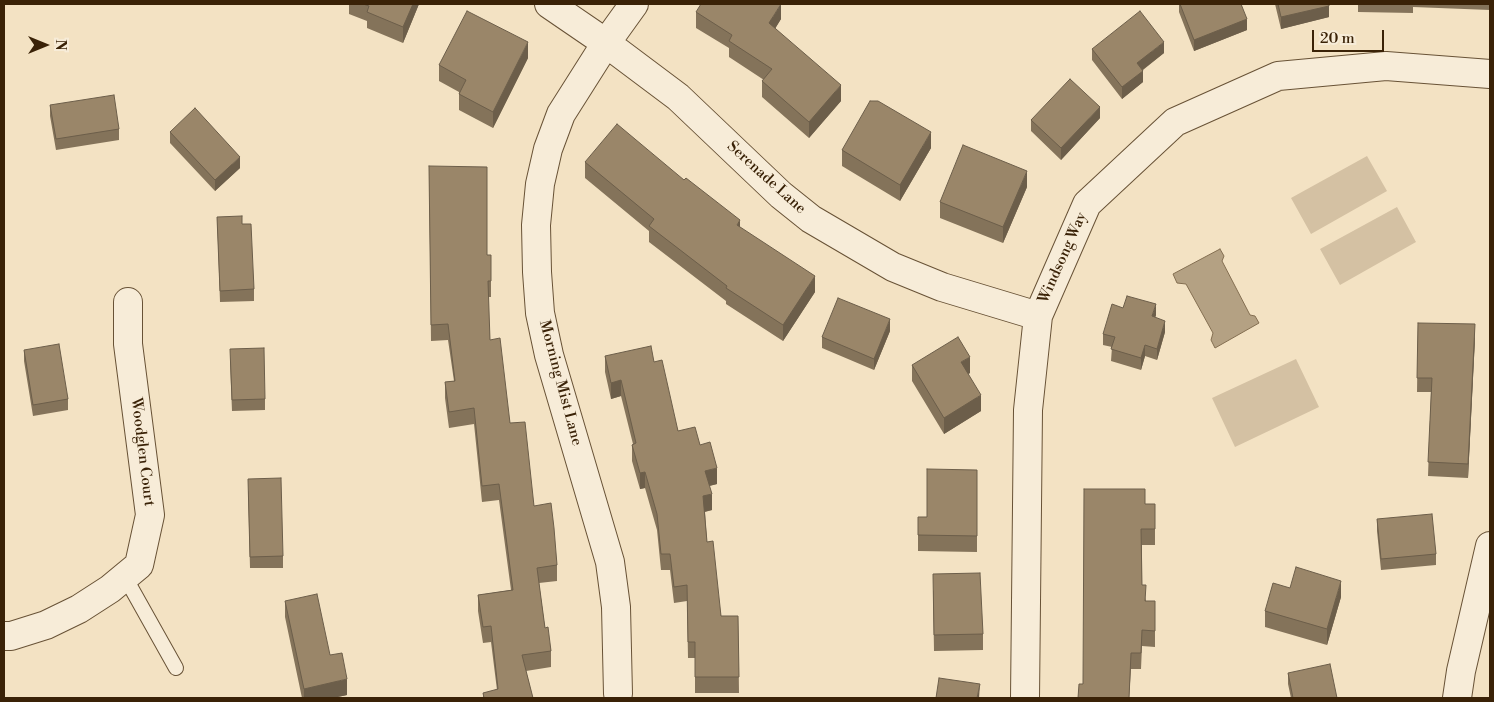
<!DOCTYPE html>
<style>
body{margin:0}
#map{position:relative;width:1494px;height:702px;overflow:hidden;background:#f3e2c3;font-family:"Libre Bodoni",serif}
canvas{display:block}
.frame{position:absolute;inset:0;border:5px solid #3a2207;pointer-events:none}
.north{position:absolute;left:20px;top:20px;width:50px;height:50px;-webkit-text-stroke:4px #f7ecd8;paint-order:stroke;rotate:90deg;font-size:14px;font-weight:700;line-height:20px;text-align:center;color:#3a2207}
.north::after{content:'';display:block;margin:auto;width:18px;height:22px;background:#3a2207;clip-path:polygon(50% 0,100% 100%,50% 72%,0 100%)}
.scale{position:absolute;left:1312px;top:30px;width:72px;height:22px;box-sizing:border-box;border:2px solid #3a2207;border-top:0;padding-left:6px;font-size:15px;line-height:18px;white-space:nowrap;color:#3a2207;-webkit-text-stroke:4px #f7ecd8;paint-order:stroke}
</style>
<div id="map">
<canvas width="1494" height="702"></canvas>
<div class="frame"></div>
<div class="north">N</div>
<div class="scale">20 m</div>
</div>
<script>
const g = document.querySelector('canvas').getContext('2d');
g.lineJoin = 'round';
function fill(path, color) { g.fillStyle = color; g.fill(path, 'evenodd'); }
const shape = rows => new Path2D(rows.map(r => 'M' + r).join(''));
function stroke(path, color, width, dash) { g.strokeStyle = color; g.lineWidth = width; g.lineCap = dash ? 'butt' : 'round'; g.setLineDash(dash || []); g.stroke(path); }
function write(font, color, halo, rows, align = 'center') {
  g.font = font + ' "Libre Bodoni",serif'; g.lineWidth = 4.5; g.setLineDash([]); g.textBaseline = 'middle'; g.strokeStyle = halo; g.fillStyle = color; for (const [text, x, y, turn = 0] of rows) {
    g.save(); g.translate(x, y); g.rotate((+turn || 0) * Math.PI / 180); g.textAlign = isNaN(turn) ? turn : align; if (halo) g.strokeText(text, 0, 0); g.fillText(text, 0, 0); g.restore();
  }
}
fill(shape([
 [1367,156,1387,191,1311,234,1291,198],
 [1397,207,1416,242,1340,285,1320,249],
 [1296,359,1319,407,1235,447,1212,398]
]), '#d4c1a3');
const water = shape([
 [1220,249,1224,256,1222,261,1250,315,1255,316,1259,323,1215,348,1211,340,1213,333,1186,284,1177,283,1173,274,1220,249]
]);
fill(water, '#b4a183');
stroke(water, '#836e51', 1);
const service = shape([
 [125,577,176,668]
]);
const minor = shape([
 [549,4,606,43,678,97,781,195,811,219,893,267,942,287,1038,316],
 [4,636,11,636,46,625,79,609,110,589,139,565,150,515,128,344,128,302],
 [618,694,616,607,610,562,549,355,540,313,537,272,536,225,540,184,548,149,561,114,606,43,634,4],
 [1025,698,1028,410,1038,316,1087,204,1175,122,1278,76,1386,66,1490,74],
 [1457,698,1461,671,1490,546]
]);
stroke(service, '#685236', 16);
stroke(minor, '#685236', 30);
stroke(service, '#f7ecd8', 14);
stroke(minor, '#f7ecd8', 28);
fill(shape([
 [349,4,419,4,403,43,367,28,367,21,349,14],
 [1179,4,1241,4,1247,30,1194,51,1179,12],
 [1275,4,1329,4,1329,17,1281,29],
 [1358,4,1490,4,1490,10,1413,7,1413,13,1358,12],
 [696,12,781,19,775,28,841,101,809,138,762,97,762,81,764,80,729,57,729,48,696,28],
 [1092,49,1164,53,1143,70,1143,82,1122,99,1092,60],
 [528,58,493,128,459,110,459,92,439,81,439,65],
 [50,105,119,129,119,140,56,150,50,116],
 [1100,118,1061,160,1031,131,1031,120],
 [170,132,240,168,215,191,170,143],
 [931,148,900,201,842,166,842,150],
 [585,162,740,227,815,292,783,341,726,304,726,301,649,242,649,231,585,178],
 [429,166,487,255,491,281,491,297,488,297,490,340,510,423,534,506,557,565,557,581,539,583,545,628,551,651,551,667,526,671,533,698,483,698,483,693,497,690,491,642,483,643,478,611,478,595,511,590,499,500,482,502,474,424,449,428,445,398,445,382,454,381,448,340,431,341],
 [1027,187,1003,243,940,218,940,202],
 [217,217,242,224,254,289,254,301,220,302],
 [1123,308,1156,315,1155,317,1165,332,1157,360,1145,356,1141,370,1111,361,1112,347,1103,345,1103,334],
 [1418,323,1475,338,1468,478,1428,476,1431,392,1417,392],
 [890,331,874,370,822,348,822,337],
 [24,350,68,399,68,410,33,416,24,361],
 [605,356,654,362,678,431,700,445,717,484,709,486,712,510,705,512,707,542,721,616,738,616,739,693,695,693,695,658,688,658,687,601,674,603,670,570,661,570,657,530,645,488,640,489,632,461,632,445,633,444,621,396,611,399,605,372],
 [230,360,265,399,265,410,232,411],
 [912,365,970,373,968,374,981,411,944,434,912,381],
 [977,470,977,552,918,551,918,517,927,517],
 [248,490,283,556,283,568,250,568],
 [1145,504,1155,504,1155,545,1142,545,1142,585,1146,601,1155,601,1155,647,1142,646,1141,669,1131,669,1129,698,1078,698],
 [1377,519,1436,554,1436,565,1381,570,1377,531],
 [933,590,983,634,983,650,934,651],
 [1341,597,1327,645,1265,627,1265,611],
 [285,601,347,695,333,698,302,698,285,617],
 [1288,673,1337,698,1291,698,1288,684]
]), '#84735a');
fill(shape([
 [413,4,419,4,403,43,403,27],
 [781,4,781,19,769,39,769,23],
 [1329,6,1329,17,1281,29,1281,17],
 [1247,19,1247,30,1194,51,1194,40],
 [528,42,528,58,493,128,493,112],
 [1164,42,1164,53,1137,74,1137,63],
 [1143,71,1143,82,1122,99,1122,87],
 [841,85,841,101,809,138,809,122],
 [1100,107,1100,118,1061,160,1061,148],
 [931,132,931,148,900,201,900,185],
 [240,157,240,168,215,191,215,180],
 [1027,171,1027,187,1003,243,1003,227],
 [740,220,740,236,737,225],
 [815,276,815,292,783,341,783,325],
 [1156,304,1156,315,1152,328,1152,316],
 [890,319,890,331,874,370,874,359],
 [1165,321,1165,332,1157,360,1157,349],
 [1475,324,1475,338,1468,478,1468,464],
 [1145,345,1145,356,1141,370,1141,358],
 [970,357,970,373,961,378,961,362],
 [621,380,621,396,611,399,611,383],
 [981,395,981,411,944,434,944,418],
 [717,468,717,484,705,487,705,471],
 [645,472,645,488,640,489,640,473],
 [712,494,712,510,703,512,703,496],
 [1341,581,1341,597,1327,645,1327,629],
 [347,679,347,695,333,698,304,698,304,689],
 [980,684,979,698,977,698]
]), '#6c5e4a');
const building = shape([
 [363,4,413,4,403,27,367,12,369,6,363,4],
 [701,4,781,4,769,23,841,85,809,122,762,81,772,69,729,41,732,35,696,12,701,4],
 [1180,4,1241,4,1247,19,1194,40,1180,4],
 [1278,4,1329,4,1329,6,1281,17,1278,4],
 [467,11,528,42,493,112,459,94,466,80,439,65,467,11],
 [1140,11,1164,42,1137,63,1143,71,1122,87,1092,49,1140,11],
 [1070,79,1100,107,1061,148,1031,120,1070,79],
 [114,95,119,129,56,139,50,105,114,95],
 [870,101,878,101,931,132,900,185,842,150,870,101],
 [195,108,240,157,215,180,170,132,195,108],
 [617,124,684,180,686,178,740,220,737,225,815,276,783,325,726,288,727,286,649,226,654,219,585,162,617,124],
 [963,145,1027,171,1003,227,940,202,963,145],
 [429,166,487,167,487,255,491,255,491,281,488,281,490,340,500,338,510,423,525,422,534,506,551,503,554,528,557,565,537,568,545,628,548,627,551,651,522,655,533,698,484,698,483,693,498,689,491,626,483,627,478,595,513,590,499,484,482,486,474,408,449,412,445,382,455,381,448,324,431,325,429,166],
 [242,216,242,224,251,224,254,289,220,291,217,217,242,216],
 [1127,296,1156,304,1152,316,1165,321,1157,349,1145,345,1141,358,1111,349,1115,337,1103,334,1112,304,1123,308,1127,296],
 [838,298,890,319,874,359,822,337,838,298],
 [1418,323,1475,324,1468,464,1428,462,1432,378,1417,378,1418,323],
 [958,337,970,357,961,362,981,395,944,418,912,365,958,337],
 [59,344,68,399,33,405,24,350,59,344],
 [651,346,654,362,662,360,678,431,695,427,700,445,710,442,717,468,705,471,712,494,703,496,707,542,713,541,721,616,738,616,739,677,695,677,695,642,688,642,687,585,674,587,670,554,661,554,657,514,645,472,640,473,632,445,636,443,621,380,611,383,605,356,651,346],
 [264,348,265,399,232,400,230,349,264,348],
 [927,469,977,470,977,536,918,535,918,517,927,517,927,469],
 [281,478,283,556,250,557,248,479,281,478],
 [1084,489,1145,489,1145,504,1155,504,1155,529,1141,529,1142,585,1146,585,1145,601,1155,601,1155,631,1142,630,1141,653,1131,653,1129,698,1078,698,1079,684,1083,684,1084,489],
 [1432,514,1436,554,1381,559,1377,519,1432,514],
 [1296,567,1341,581,1327,629,1265,611,1273,583,1290,588,1296,567],
 [980,573,983,634,934,635,933,574,980,573],
 [317,594,330,655,342,653,347,679,304,689,285,601,317,594],
 [1330,664,1337,698,1293,698,1288,673,1330,664],
 [939,678,980,684,977,698,936,698,939,678]
]);
fill(building, '#9a8669');
stroke(building, '#6c5e4a', 1);
write('15px', '#3a2207', '#f7ecd8', [
 ["Serenade Lane",766,178,42],
 ["Windsong Way",1063,258,-66],
 ["Morning Mist Lane",560,383,75],
 ["Woodglen Court",142,452,83]
]);
</script>
